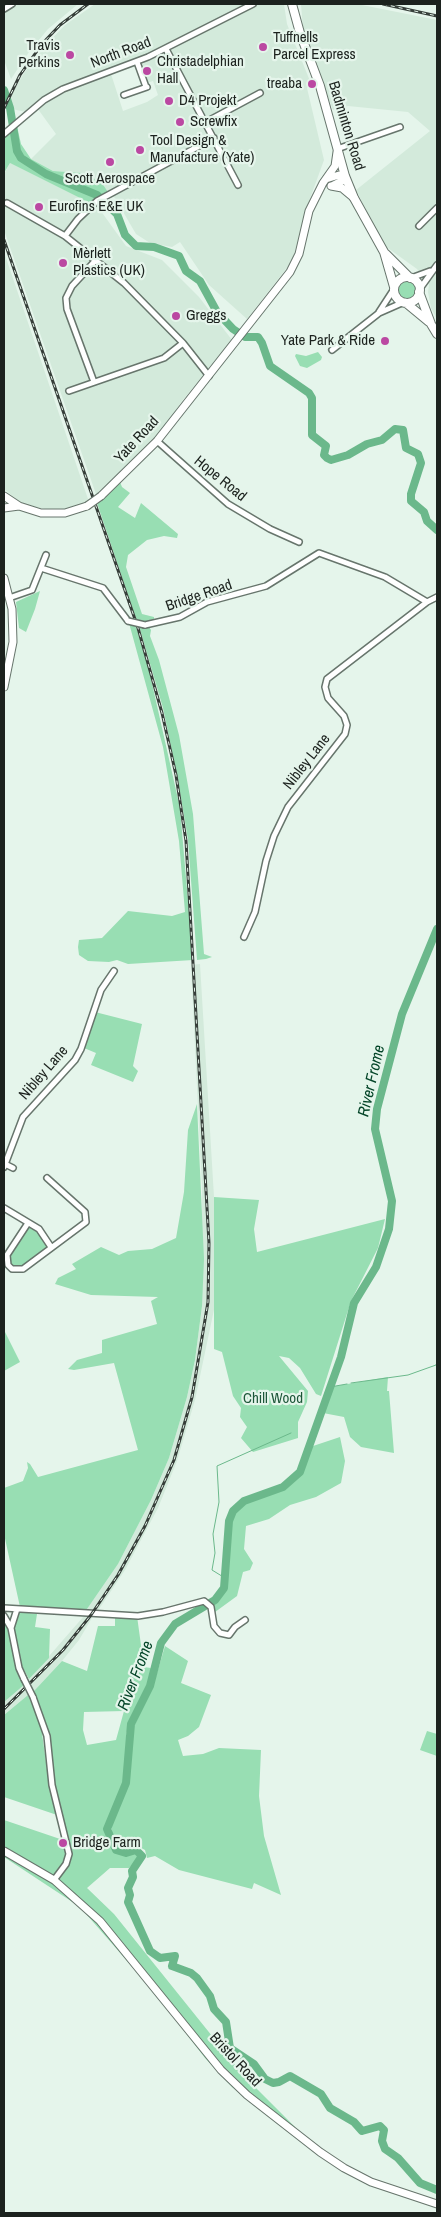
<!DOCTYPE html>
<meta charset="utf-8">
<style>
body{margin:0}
#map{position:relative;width:441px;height:2217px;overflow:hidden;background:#e5f5eb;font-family:"Archivo Narrow",sans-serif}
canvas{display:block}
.frame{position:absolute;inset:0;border:5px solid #1c221e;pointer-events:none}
</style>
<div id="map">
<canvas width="441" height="2217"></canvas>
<div class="frame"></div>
</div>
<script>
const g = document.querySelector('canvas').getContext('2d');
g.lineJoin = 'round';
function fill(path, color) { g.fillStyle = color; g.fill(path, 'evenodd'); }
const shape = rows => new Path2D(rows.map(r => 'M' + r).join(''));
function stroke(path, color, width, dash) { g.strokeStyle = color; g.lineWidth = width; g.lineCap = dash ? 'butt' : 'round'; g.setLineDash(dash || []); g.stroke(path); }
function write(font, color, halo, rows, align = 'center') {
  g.font = font + ' "Archivo Narrow",sans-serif'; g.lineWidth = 4.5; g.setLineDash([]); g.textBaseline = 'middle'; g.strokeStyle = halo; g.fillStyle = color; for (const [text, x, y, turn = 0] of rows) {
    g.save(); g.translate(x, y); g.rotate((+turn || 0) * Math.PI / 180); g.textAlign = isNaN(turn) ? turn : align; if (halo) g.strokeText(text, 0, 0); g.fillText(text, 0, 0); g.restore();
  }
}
fill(shape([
 [4,4,78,4,48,29,29,52,11,79,4,60],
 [95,4,284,4,287,24,312,86,307,88,324,160,304,215,293,260,247,319,209,285,180,242,172,247,150,243,136,234,115,198,108,192,102,183,82,173,53,171,31,159,56,134,35,105,26,112,12,109,9,99,24,73,45,46,65,25],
 [140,65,147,83,153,81,158,95,147,102,123,111,111,74],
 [357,4,437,20,437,319,431,308,428,292,429,285,417,269,385,246,356,190,430,131,408,112,348,106,333,110,303,30,301,4],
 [10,163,98,207,126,246,162,260,199,297,232,340,182,401,165,427,97,497,4,230,4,174],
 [4,252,89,502,66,509,54,511,31,506,20,502,4,489],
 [200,964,214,1197,215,1305,195,1400,177,1461,158,1508,125,1570,97,1612,85,1612,118,1564,151,1500,169,1458,187,1397,195,1360,202,1306,202,1189,191,965],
 [84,1616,93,1616,79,1640,62,1661,34,1691,29,1679],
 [24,1685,28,1695,4,1715,4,1702]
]), '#d3eadb');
fill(shape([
 [17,126,21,144,31,159,53,171,82,173,102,183,108,192,90,203,10,163,4,173,4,137],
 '397 290a10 10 0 1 1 20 0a10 10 0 1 1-20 0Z',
 [318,352,322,357,321,360,307,368,300,366,295,356,296,354,306,356],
 [120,482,122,487,130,493,118,507,135,518,141,503,178,534,177,538,164,536,147,540,128,555,126,567,142,614,154,617,154,620,146,622,136,619,97,503],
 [40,591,35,609,26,632,19,628,16,602],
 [129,623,136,626,149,670,180,808,193,960,128,964,117,960,109,962,88,961,79,955,78,947,79,940,102,938,128,911,172,916,185,912,179,841,163,747],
 [139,626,149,627,151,630,150,636,159,660,179,735,193,814,204,954,212,957,206,959,197,960,188,840,178,780,163,708],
 [95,1012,142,1024,133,1066,138,1071,133,1082,91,1065,96,1053,84,1048],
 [197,1104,204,1259,202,1306,195,1360,187,1397,169,1458,151,1500,118,1564,85,1612,20,1607,4,1534,4,1488,23,1481,28,1468,27,1462,30,1464,38,1477,138,1450,114,1363,74,1370,68,1369,77,1360,102,1353,102,1340,157,1324,151,1301,158,1297,91,1295,55,1284,58,1278,76,1269,72,1264,101,1247,119,1255,128,1251,152,1249,176,1238,184,1192,188,1130],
 [214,1197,259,1200,254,1229,257,1252,385,1219,378,1248,351,1301,321,1396,316,1394,300,1368,289,1358,279,1356,308,1391,307,1402,298,1422,298,1438,253,1452,241,1438,247,1427,240,1417,241,1408,233,1396,222,1352,214,1349],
 [31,1226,37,1230,47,1247,22,1268,11,1266,8,1262,10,1253,27,1227],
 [4,1330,20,1362,4,1371],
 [388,1377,387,1391,389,1391,394,1453,361,1447,350,1437,344,1417,323,1413,322,1410,330,1387],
 [340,1437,345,1461,341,1483,316,1497,290,1505,269,1519,246,1526,244,1549,253,1563,250,1570,243,1572,237,1596,211,1615,208,1605,215,1600,225,1578,226,1551,233,1511,244,1501,283,1487,300,1472,310,1447],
 [19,1612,37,1614,35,1627,50,1629,49,1658,29,1679,22,1666,14,1628],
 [137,1616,144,1667,151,1668,148,1684,129,1724,126,1735,126,1765,122,1787,115,1806,105,1825,113,1851,124,1855,137,1853,138,1858,129,1868,110,1868,87,1888,114,1914,245,2077,295,2127,290,2133,232,2087,205,2058,156,1994,80,1907,4,1857,4,1820,63,1840,65,1852,71,1852,55,1786,49,1733,34,1691,62,1661,87,1671,98,1626,115,1626,115,1617],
 [124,1711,116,1740,87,1745,83,1730,84,1712],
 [4,1621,8,1630,17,1669,24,1685,4,1702],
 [165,1646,188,1661,181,1683,211,1695,199,1727,188,1736,178,1740,183,1756,203,1754,219,1748,261,1750,259,1796,264,1836,281,1895,254,1883,252,1889,179,1870,155,1856,147,1858,145,1850,134,1844,125,1849,117,1848,112,1839,111,1823,120,1806,130,1770,131,1737,134,1726,154,1683],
 [28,1695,41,1726,49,1784,57,1815,4,1797,4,1715],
 [427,1731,437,1734,437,1756,420,1750]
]), '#98deb3');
stroke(shape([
 [351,1383,408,1375,436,1365,437,1363],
 [330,1387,347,1384],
 [225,1578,212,1570,215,1553,213,1534,219,1502,217,1466,291,1433]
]), '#6bb88b', 1);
stroke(shape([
 [4,90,10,108,17,151,21,158,46,174,97,195,117,214,125,235,136,246,154,247,179,256,186,271,200,281,217,312,233,329,245,337,258,337,262,343,270,366,309,393,312,398,312,435,326,446,324,455,327,458,331,460,348,455,367,444,382,440,395,429,403,430,406,448,418,454,421,463,411,494,411,501,424,512,427,521,437,530],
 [437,929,402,1014,377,1109,375,1129,392,1201,389,1229,376,1267,354,1303,341,1357,300,1472,283,1487,244,1501,233,1511,229,1521,224,1588,215,1600,175,1624,161,1643,150,1686,131,1724,126,1783,107,1829,116,1850,126,1853,136,1850,142,1856,132,1871,133,1877,128,1888,130,1895,128,1902,150,1951,160,1958,175,1956,172,1966,191,1973,197,1978,210,1996,214,2009,226,2022,230,2048,254,2064,265,2079,273,2083,279,2082,290,2076,321,2094,330,2108,354,2122,362,2131,380,2126,384,2130,382,2141,385,2149,398,2158,420,2183,437,2190]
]), '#6bb88b', 8);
const minor = shape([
 [4,9,12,4],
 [166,49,238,185],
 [137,62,146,87],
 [124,95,147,87],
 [206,122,260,93],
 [4,134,44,100,63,89,148,57,253,4],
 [337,149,400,127],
 [7,203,65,236,124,283,183,343,209,376],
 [419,226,437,208],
 [65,236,78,219,97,201,214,138],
 [411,278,430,271],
 [419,290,437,265],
 [379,312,394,289],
 [332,350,379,313,404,302],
 [94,382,67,309,66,298,72,286,96,260],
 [69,391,164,358,183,343],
 [157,441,228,504,270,529,299,542],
 [41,568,103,588,128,621],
 [9,598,32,590,46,555],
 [145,625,180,617,207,602,266,586,319,553,385,577,427,602],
 [244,937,255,912,266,861,274,836,288,807,345,734,347,725,344,716,328,698,325,687,327,679,427,602,437,597],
 [5,1164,13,1168],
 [4,1167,23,1117,75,1060,81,1049,101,990,114,971],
 [4,1208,39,1229,51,1247],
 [28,1223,7,1255,8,1265,12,1269,23,1269,86,1222,85,1212,47,1178],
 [4,1608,138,1616,163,1612,204,1601,211,1607,214,1626,220,1633,229,1635,235,1627,245,1620],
 [4,1616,11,1628,19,1668,24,1679],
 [11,1628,17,1609],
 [33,1697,47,1736,52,1785,69,1854,66,1864,54,1880]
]);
const secondary = shape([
 [326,179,339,175,345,176,344,180,332,186],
 [331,186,342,188,354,198],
 [4,496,19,506,41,513,65,513,87,506],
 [101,496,157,441,290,272,299,254,309,211,323,183,335,166,337,152],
 [4,508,19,506],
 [4,578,12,609,13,642,4,687],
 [4,1851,54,1880,100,1921,221,2070,247,2095,320,2152,344,2168,371,2182,437,2204]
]);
const primary = shape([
 [292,4,300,33,320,86,345,176,354,198,384,252,394,287],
 [386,254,410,278],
 '394 290a13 13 0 1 1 26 0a13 13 0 1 1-26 0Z',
 [419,292,431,324,437,334],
 [406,303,429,322]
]);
stroke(minor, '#67756c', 8);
stroke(secondary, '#67756c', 9);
stroke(primary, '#67756c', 10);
stroke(minor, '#fff', 5);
stroke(secondary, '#fff', 7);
stroke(primary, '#fff', 8);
const rail = shape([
 [383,4,437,16],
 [4,108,20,75,42,44,60,25,88,4],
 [4,240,138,628,162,713,176,775,186,841,209,1243,208,1302,192,1397,174,1460,145,1526,118,1575,91,1615,63,1650,4,1709]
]);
stroke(rail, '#363e39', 3);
stroke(rail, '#e5f5eb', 1, [4]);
const minorBridge = shape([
 [128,621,145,625],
 [24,1679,33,1697]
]);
const secondaryBridge = shape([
 [87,506,101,496]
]);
stroke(minorBridge, '#67756c', 8, []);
stroke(secondaryBridge, '#67756c', 9, []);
stroke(minorBridge, '#fff', 5);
stroke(secondaryBridge, '#fff', 7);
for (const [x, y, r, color] of [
 [263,47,5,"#bb48a2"],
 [70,55,5,"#bb48a2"],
 [147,71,5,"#bb48a2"],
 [312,84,5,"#bb48a2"],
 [169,101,5,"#bb48a2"],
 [180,122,5,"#bb48a2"],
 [140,150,5,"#bb48a2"],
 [110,162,5,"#bb48a2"],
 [39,207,5,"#bb48a2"],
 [63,263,5,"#bb48a2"],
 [176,316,5,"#bb48a2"],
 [385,341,5,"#bb48a2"],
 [63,1843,5,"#bb48a2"]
]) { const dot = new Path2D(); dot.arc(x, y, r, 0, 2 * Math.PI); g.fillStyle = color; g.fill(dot); stroke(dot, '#e5f5eb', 2); }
write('15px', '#1c221e', '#e5f5eb', [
 ["Tuffnells",273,38],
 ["Parcel Express",273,55],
 ["Travis",60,46,"right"],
 ["Perkins",60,63,"right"],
 ["Christadelphian",157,62],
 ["Hall",157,79],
 ["treaba",302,84,"right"],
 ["D4 Projekt",179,101],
 ["Screwfix",190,122],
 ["Tool Design &",150,141],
 ["Manufacture (Yate)",150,158],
 ["Scott Aerospace",110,179,"center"],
 ["Eurofins E&E UK",49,207],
 ["Mèrlett",73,254],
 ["Plastics (UK)",73,271],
 ["Greggs",186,316],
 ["Yate Park & Ride",375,341,"right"],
 ["Bridge Farm",73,1843]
], 'left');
write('15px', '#1c221e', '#e5f5eb', [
 ["North Road",121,53,-21],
 ["Badminton Road",346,126,73],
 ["Yate Road",137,440,-47],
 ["Hope Road",220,479,39],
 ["Bridge Road",199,596,-19],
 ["Nibley Lane",307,762,-52],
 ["Nibley Lane",44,1073,-49],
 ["Bristol Road",235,2060,47]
]);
write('15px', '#1c5638', '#e5f5eb', [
 ["Chill Wood",273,1399]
]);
write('italic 16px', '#044528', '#e5f5eb', [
 ["River Frome",372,1081,-77],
 ["River Frome",136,1676,-69]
]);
</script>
